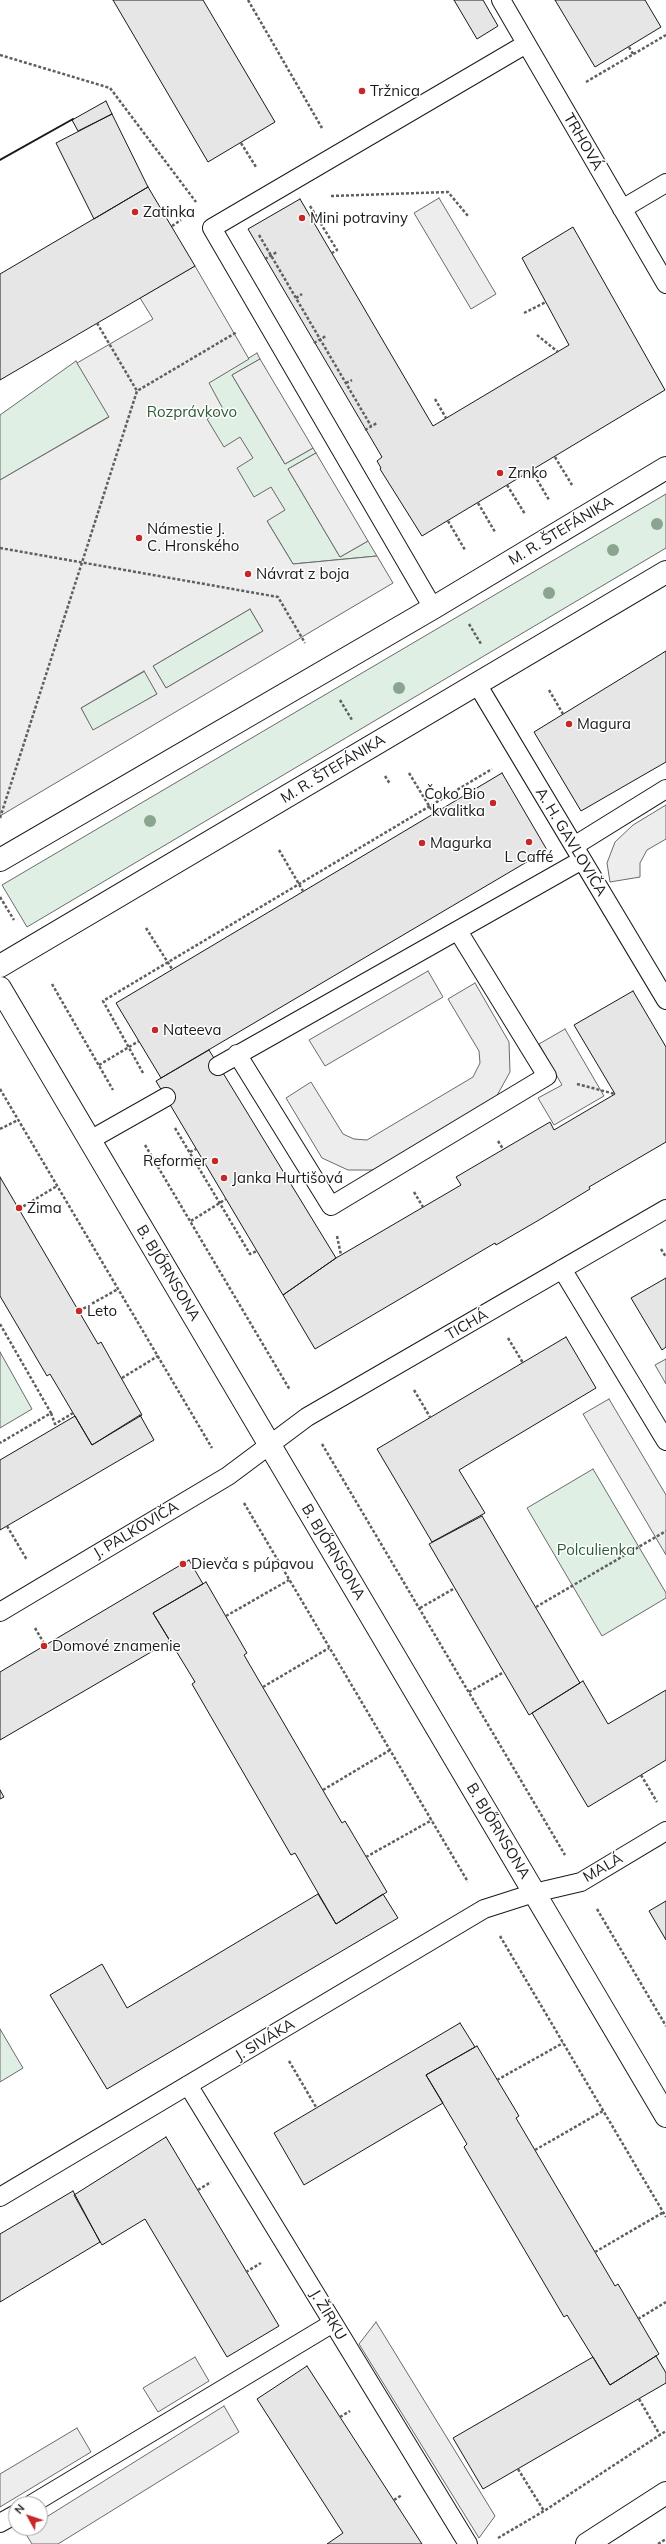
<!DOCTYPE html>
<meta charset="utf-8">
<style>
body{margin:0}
#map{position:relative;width:666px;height:2544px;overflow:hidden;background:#fff;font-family:Mulish,sans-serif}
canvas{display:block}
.north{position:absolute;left:8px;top:2496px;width:40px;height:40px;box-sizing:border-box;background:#fff;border:1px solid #a3a3a3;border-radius:50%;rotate:310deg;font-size:11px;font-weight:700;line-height:16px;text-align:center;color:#1a1a1a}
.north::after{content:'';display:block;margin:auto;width:14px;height:18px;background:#c62828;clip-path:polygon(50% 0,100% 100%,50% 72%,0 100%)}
</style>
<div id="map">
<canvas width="666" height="2544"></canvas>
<div class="north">N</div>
</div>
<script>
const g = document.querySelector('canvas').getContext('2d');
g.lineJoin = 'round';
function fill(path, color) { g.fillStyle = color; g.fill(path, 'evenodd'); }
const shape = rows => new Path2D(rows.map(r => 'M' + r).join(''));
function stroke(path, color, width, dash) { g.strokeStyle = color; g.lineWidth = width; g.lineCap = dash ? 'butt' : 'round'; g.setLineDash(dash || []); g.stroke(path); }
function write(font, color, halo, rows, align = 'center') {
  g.font = font + ' Mulish,sans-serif'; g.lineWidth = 3; g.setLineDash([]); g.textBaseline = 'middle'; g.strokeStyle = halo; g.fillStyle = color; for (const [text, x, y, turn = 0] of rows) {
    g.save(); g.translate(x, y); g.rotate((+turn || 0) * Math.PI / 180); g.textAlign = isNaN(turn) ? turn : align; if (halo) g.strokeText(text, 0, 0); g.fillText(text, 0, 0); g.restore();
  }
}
const green = shape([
 [257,353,260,359,232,375,285,464,313,448,316,453,288,469,340,557,368,541,377,556,293,564,267,521,170,406,257,353],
 [76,361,110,416,0,480,0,415,76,361],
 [666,494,666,548,27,927,2,885,666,494],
 [250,609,263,631,166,688,153,666,250,609],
 [145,671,157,694,93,731,81,708,145,671],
 [0,1352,32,1409,0,1428,0,1352],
 [593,1469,666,1593,666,1598,602,1636,527,1508,593,1469],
 [0,2029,23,2068,0,2082,0,2029]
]);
fill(green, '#e0efe3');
stroke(green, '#6a6a6a', 1);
const parking = shape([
 [439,198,496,294,471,309,414,213,439,198],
 [195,266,249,359,209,383,223,409,207,419,224,447,240,437,253,458,237,468,254,497,271,487,285,510,267,521,293,564,377,556,393,583,0,816,0,480,109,417,77,363,153,319,140,298,195,266],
 [250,609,263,631,166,688,153,666,250,609],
 [144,671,157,694,93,730,81,708,144,671],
 [260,359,313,448,285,464,232,375,260,359],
 [316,453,368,541,340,557,288,469,316,453],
 [666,805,666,839,647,850,640,863,640,877,610,882,607,863,615,842,633,825,666,805],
 [428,971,443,997,325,1066,309,1040,428,971],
 [475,983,509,1042,510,1072,495,1099,375,1170,348,1170,322,1158,286,1098,311,1082,343,1134,354,1139,367,1140,473,1077,480,1063,479,1051,448,999,475,983],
 [565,1029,604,1096,554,1125,538,1098,562,1085,539,1044,565,1029],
 [666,1359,666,1384,655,1365,666,1359],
 [609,1399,666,1495,666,1555,583,1414,609,1399],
 [376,2322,495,2516,479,2538,359,2344,376,2322],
 [195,2357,209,2381,158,2412,143,2388,195,2357],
 [224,2406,239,2432,58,2544,32,2544,24,2531,28,2528,40,2528,40,2521,224,2406],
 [77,2428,91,2452,0,2507,0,2474,77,2428]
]);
fill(parking, '#ededed');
stroke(parking, '#6a6a6a', 1);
const building = shape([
 [113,0,203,0,275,122,208,162,113,0],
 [454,0,483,0,498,26,477,39,454,0],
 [555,0,645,0,661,27,595,67,555,0],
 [106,101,112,114,78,131,72,120,106,101],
 [112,114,148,187,94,219,56,143,112,114],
 [148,187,195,266,0,380,0,274,148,187],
 [300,199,433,426,569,345,522,258,573,227,665,390,422,536,380,469,381,468,377,461,382,457,248,229,300,199],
 [666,651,666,762,581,811,534,732,666,651],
 [502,773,547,850,161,1078,116,1003,502,773],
 [633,991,666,1047,666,1142,589,1187,590,1189,539,1220,496,1245,495,1243,315,1349,283,1295,336,1258,461,1185,456,1177,550,1122,554,1130,615,1094,574,1025,633,991],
 [209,1050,336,1258,283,1295,156,1081,209,1050],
 [0,1177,98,1344,101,1342,142,1415,92,1445,50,1374,47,1376,0,1296,0,1177],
 [666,1278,666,1347,662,1350,631,1298,666,1278],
 [566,1337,596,1388,459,1470,485,1513,432,1542,377,1449,566,1337],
 [140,1415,154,1440,0,1530,0,1460,75,1416,92,1445,140,1415],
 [482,1516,580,1683,529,1715,429,1544,482,1516],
 [189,1560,203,1584,153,1613,170,1641,0,1740,0,1672,189,1560],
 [206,1582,247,1653,244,1655,342,1823,345,1821,387,1892,336,1924,295,1853,291,1855,192,1684,195,1682,153,1613,206,1582],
 [583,1681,608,1724,666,1690,666,1760,588,1807,532,1713,583,1681],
 [0,1790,4,1797,0,1799,0,1790],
 [318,1894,336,1924,383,1894,398,1918,107,2089,50,1995,102,1964,127,2008,318,1894],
 [666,1901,666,1940,649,1911,666,1901],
 [460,2023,475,2047,426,2075,443,2103,304,2185,274,2133,460,2023],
 [477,2046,519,2116,516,2118,615,2286,618,2284,659,2354,610,2385,567,2315,564,2317,464,2147,467,2144,426,2075,477,2046],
 [166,2137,279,2326,227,2357,145,2219,102,2245,74,2195,166,2137],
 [73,2191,100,2242,0,2302,0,2234,73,2191],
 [656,2356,666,2373,666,2383,483,2489,453,2438,593,2357,610,2385,656,2356],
 [307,2366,340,2417,422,2544,327,2544,343,2533,257,2399,307,2366]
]);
fill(building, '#e6e6e6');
stroke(building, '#1a1a1a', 1);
const service = shape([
 [501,0,666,284],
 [622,209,666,183],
 [433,608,212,228,526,44],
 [477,684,666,1000],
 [574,846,666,789],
 [237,1054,331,1206,547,1076,458,931],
 [218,1066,582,860],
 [90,1140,166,1097],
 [562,1269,666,1441],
 [0,1612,228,1476,307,1417,666,1209],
 [188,2085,468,2544],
 [0,2197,484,1909,534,1893,581,1882,666,1831],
 [32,2504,333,2323],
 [0,2523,16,2514]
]);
const minor = shape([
 [0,860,433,608,666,468],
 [0,966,666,572],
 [0,988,666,2116],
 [587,2544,666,2493]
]);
stroke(service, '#1a1a1a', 20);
stroke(minor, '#1a1a1a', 24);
stroke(shape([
 [248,0,322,128],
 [629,47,633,54],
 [0,55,110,88,196,202],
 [586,82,666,35],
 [241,143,256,167],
 [331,196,448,192,468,216],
 [310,206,337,250,332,253],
 [172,226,181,220],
 [259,235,371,426],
 [265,259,277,252],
 [296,298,302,294],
 [524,313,546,302],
 [97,323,137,391],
 [537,335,558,352],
 [314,343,326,336],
 [346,383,352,380],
 [435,399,446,418],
 [365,430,377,423],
 [555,457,572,485],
 [532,471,549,500],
 [507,485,525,514],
 [478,503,495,532],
 [448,521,465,550],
 [0,548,278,597,305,643],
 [469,624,481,644],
 [549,690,563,714],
 [340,700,352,720],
 [409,773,434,814],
 [385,776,390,784],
 [0,818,137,391,237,332],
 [279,850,303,891],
 [0,897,14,920],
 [146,928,172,969],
 [52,984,113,1090],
 [99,1065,139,1041],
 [143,1073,103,1001,492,769],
 [577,1084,615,1094],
 [0,1089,212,1448],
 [175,1128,250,1254,257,1251],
 [0,1129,18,1120],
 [498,1141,503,1149],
 [145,1145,290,1390],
 [190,1152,196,1149],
 [414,1192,423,1207],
 [19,1209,57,1186],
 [191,1221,226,1199],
 [337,1236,341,1255],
 [661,1249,666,1257],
 [79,1311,118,1289],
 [0,1324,51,1413,0,1443],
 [508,1338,523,1363],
 [122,1378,158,1356],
 [414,1390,430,1417],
 [51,1413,55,1424,73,1413],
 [322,1444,565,1855],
 [244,1503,468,1882],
 [7,1526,27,1560],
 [536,1607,666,1531],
 [420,1608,455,1588],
 [226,1616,289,1580],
 [35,1628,45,1645],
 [263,1687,329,1648],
 [469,1692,504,1672],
 [641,1775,657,1802],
 [323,1790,390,1750],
 [366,1857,432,1820],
 [597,1909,666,2026],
 [500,1936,666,2217],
 [289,2061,316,2107],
 [497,2080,563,2043],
 [535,2150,603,2111],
 [198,2190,211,2182],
 [595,2252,664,2212],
 [246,2272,261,2263],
 [638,2319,666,2302],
 [639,2399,660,2435],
 [340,2417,350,2411],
 [518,2469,544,2511],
 [394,2500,402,2495],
 [498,2538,544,2511,666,2431],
 [658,2544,666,2539]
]), '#5f5f5f', 2.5, [3, 2]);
stroke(service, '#fff', 18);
stroke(minor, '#fff', 22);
stroke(shape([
 [0,160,73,119]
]), '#1a1a1a', 2);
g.fillStyle = '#8aa48f';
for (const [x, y] of [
 [657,524],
 [613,550],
 [549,593],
 [399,688],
 [150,821]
]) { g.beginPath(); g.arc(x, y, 6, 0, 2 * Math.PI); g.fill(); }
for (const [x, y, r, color] of [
 [362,91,4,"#c62828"],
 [135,212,4,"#c62828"],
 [302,218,4,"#c62828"],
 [500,473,4,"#c62828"],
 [139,538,4,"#c62828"],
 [248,574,4,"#c62828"],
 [569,724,4,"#c62828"],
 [493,803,4,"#c62828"],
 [529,842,4,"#c62828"],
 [422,843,4,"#c62828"],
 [155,1030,4,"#c62828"],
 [215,1161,4,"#c62828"],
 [224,1178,4,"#c62828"],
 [19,1208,4,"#c62828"],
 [79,1311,4,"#c62828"],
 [183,1564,4,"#c62828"],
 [44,1646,4,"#c62828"]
]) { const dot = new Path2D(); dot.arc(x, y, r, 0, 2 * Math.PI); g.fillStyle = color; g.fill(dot); stroke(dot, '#fff', 1.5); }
write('15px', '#1a1a1a', '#fff', [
 ["Tržnica",370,91],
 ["Zatinka",143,212],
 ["Mini potraviny",310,218],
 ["Zrnko",508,473],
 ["Námestie J.",147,529],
 ["C. Hronského",147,546],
 ["Návrat z boja",256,574],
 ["Magura",577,724],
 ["Čoko Bio",485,794,"right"],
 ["kvalitka",485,811,"right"],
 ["Magurka",430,843],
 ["L Caffé",529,857,"center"],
 ["Nateeva",163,1030],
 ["Reformer",207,1161,"right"],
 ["Janka Hurtišová",232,1178],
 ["Zima",27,1208],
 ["Leto",87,1311],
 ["Dievča s púpavou",191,1564],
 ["Domové znamenie",52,1646]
], 'left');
write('15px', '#1a1a1a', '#fff', [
 ["TRHOVÁ",583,142,60],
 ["M. R. ŠTEFÁNIKA",561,531,-31],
 ["M. R. ŠTEFÁNIKA",333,769,-31],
 ["A. H. GAVLOVIČA",571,842,59],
 ["B. BJŐRNSONA",168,1273,59],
 ["TICHÁ",467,1325,-30],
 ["J. PALKOVIČA",136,1530,-31],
 ["B. BJŐRNSONA",333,1552,59],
 ["B. BJŐRNSONA",498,1831,59],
 ["MALÁ",603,1868,-30],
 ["J. SIVÁKA",265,2040,-31],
 ["J. ŽIRKU",328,2315,59]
]);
write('15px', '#2b5a34', '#fff', [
 ["Rozprávkovo",192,412],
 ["Polculienka",596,1550]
]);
</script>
